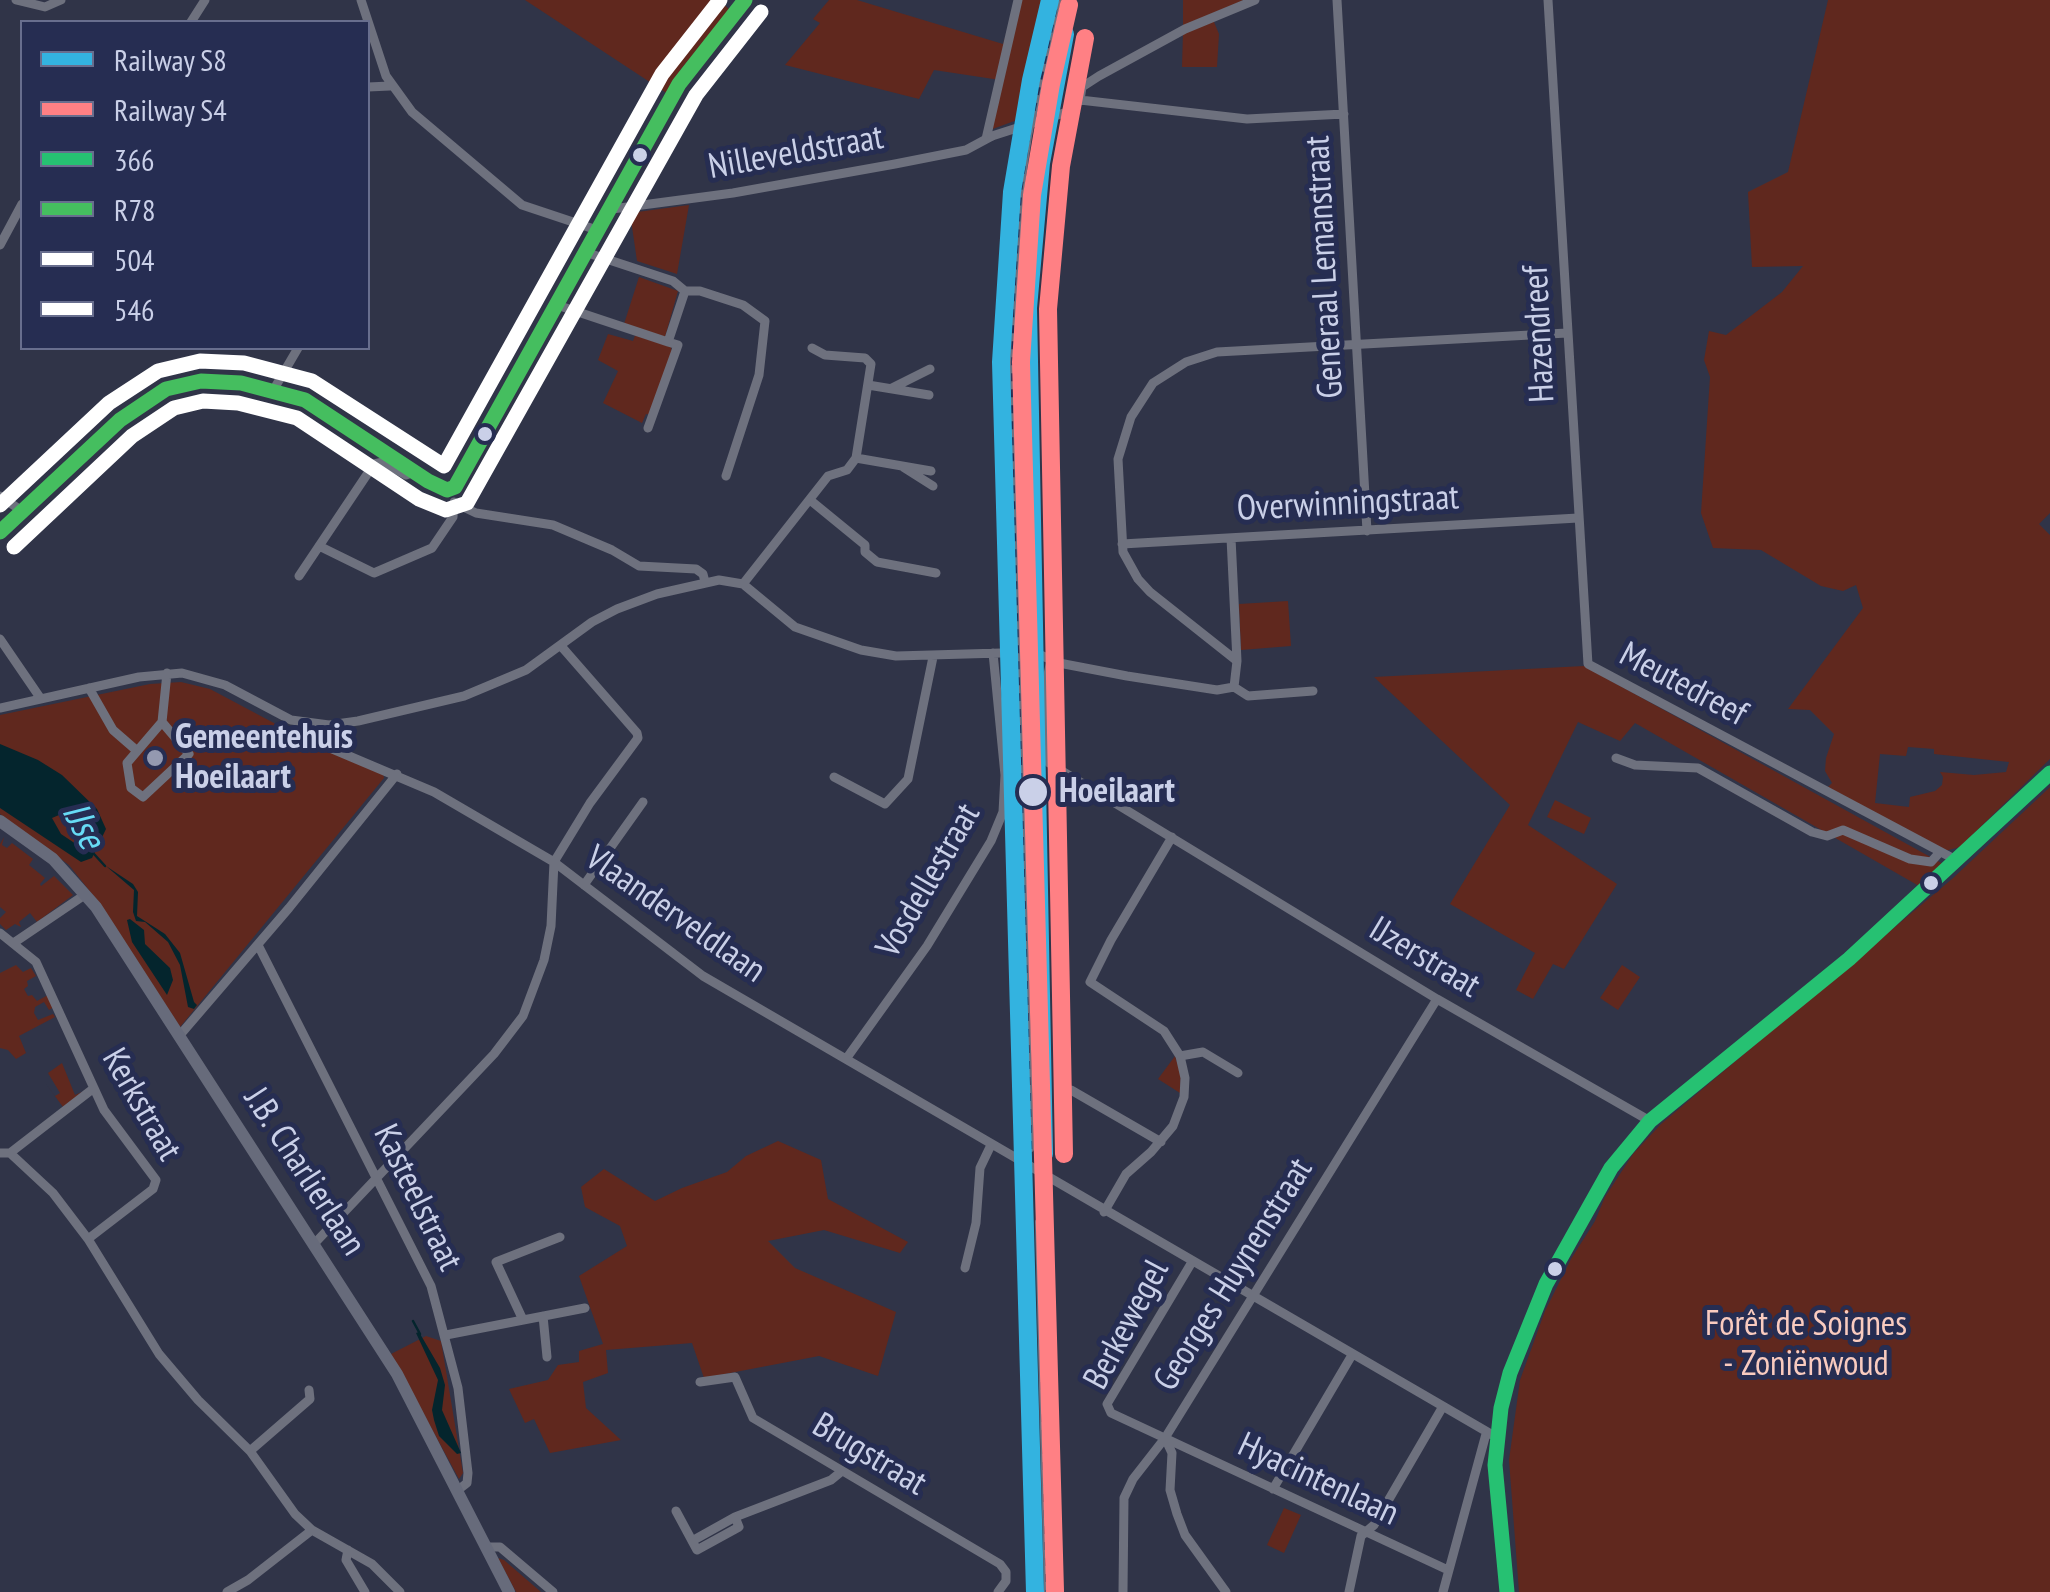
<!DOCTYPE html>
<meta charset="utf-8">
<style>
body{margin:0}
#map{position:relative;width:2050px;height:1592px;overflow:hidden;background:#303448;font-family:"PT Sans Narrow",sans-serif}
canvas{display:block}
.legend{position:absolute;left:20px;top:20px;width:350px;height:330px;box-sizing:border-box;background:#262d52;border:2px solid #686e8e;margin:0;padding:12px 18px;list-style:none;font-size:30px;color:#cad0e8}
.legend li{display:flex;align-items:center;gap:20px;height:50px}
.legend b{width:50px;border:2px solid #686e8e}
</style>
<div id="map">
<canvas width="2050" height="1592"></canvas>
<ul class="legend">
<li><b style="height:12px;background:#33b3e0"></b>Railway S8</li>
<li><b style="height:12px;background:#ff8084"></b>Railway S4</li>
<li><b style="height:12px;background:#26c172"></b>366</li>
<li><b style="height:12px;background:#45be5f"></b>R78</li>
<li><b style="height:12px;background:#fff"></b>504</li>
<li><b style="height:12px;background:#fff"></b>546</li>
</ul>
</div>
<script>
const g = document.querySelector('canvas').getContext('2d');
g.lineJoin = 'round';
function fill(path, color) { g.fillStyle = color; g.fill(path, 'evenodd'); }
const shape = rows => new Path2D(rows.map(r => 'M' + r).join(''));
function stroke(path, color, width, dash) { g.strokeStyle = color; g.lineWidth = width; g.lineCap = dash ? 'butt' : 'round'; g.setLineDash(dash || []); g.stroke(path); }
function write(font, color, halo, rows, align = 'center') {
  g.font = font + ' "PT Sans Narrow",sans-serif'; g.lineWidth = 10; g.setLineDash([]); g.textBaseline = 'middle'; g.strokeStyle = halo; g.fillStyle = color; for (const [text, x, y, turn = 0] of rows) {
    g.save(); g.translate(x, y); g.rotate((+turn || 0) * Math.PI / 180); g.textAlign = isNaN(turn) ? turn : align; if (halo) g.strokeText(text, 0, 0); g.fillText(text, 0, 0); g.restore();
  }
}
fill(shape([
 [525,0,719,0,730,10,681,69,668,94],
 [829,0,857,0,1003,44,1017,0,1041,0,1017,120,990,130,1000,80,934,70,919,99,785,65,820,23,813,19],
 [1183,0,1244,0,1183,26],
 [1828,0,2050,0,2050,513,2039,524,2050,535,2050,759,1960,847,1945,851,1828,787,1832,783,1825,771,1826,758,1834,734,1810,710,1788,709,1863,608,1856,585,1843,591,1821,586,1761,550,1713,548,1701,513,1710,377,1704,360,1709,331,1726,335,1782,292,1803,266,1752,267,1748,192,1788,172],
 [1908,747,1934,749,1934,754,2009,762,2006,772,1974,775,1940,772,1943,777,1942,785,1935,791,1910,797,1909,807,1875,803,1880,754,1906,756],
 [1210,21,1214,22,1219,34,1217,67,1182,67,1183,33],
 [689,205,677,274,637,261,630,213],
 [639,277,678,291,665,337,624,324],
 [636,333,671,347,672,352,650,415,646,414,642,423,603,403,618,371,598,360,608,334,633,341],
 [1288,601,1291,646,1241,650,1239,604],
 [1584,666,1945,865,1919,886,1635,723,1620,741,1578,722,1528,825,1617,884,1564,969,1553,964,1533,999,1516,990,1535,953,1450,904,1510,805,1374,677],
 [181,682,210,689,319,747,383,774,384,778,180,1027,96,899,69,865,0,814,0,715,150,684],
 [2050,787,2050,1592,1519,1592,1509,1460,1520,1380,1545,1311,1571,1259,1595,1221,1605,1197,1633,1154,1661,1124,1952,879],
 [1555,800,1591,818,1584,834,1547,817],
 [4,837,2,845,7,848,12,843,33,859,29,865,45,878,40,884,41,886,54,876,73,895,37,922,30,913,19,922,21,927,15,924,6,930,0,924,0,918,6,912,0,907,0,844],
 [16,965,23,972,31,968,36,976,27,981,28,986,24,989,28,996,32,995,37,1001,50,994,55,1006,49,1010,44,1002,35,1007,34,1013,38,1020,53,1014,55,1017,19,1036,26,1053,16,1059,8,1050,0,1048,0,973],
 [1622,965,1640,977,1618,1010,1600,998],
 [1175,1056,1181,1075,1180,1093,1158,1079],
 [62,1063,75,1095,84,1091,63,1107,46,1084,55,1096,60,1093,48,1073],
 [778,1141,821,1160,828,1199,908,1242,900,1253,824,1230,768,1241,795,1268,896,1312,878,1376,819,1356,704,1378,692,1343,606,1350,608,1373,583,1382,586,1408,621,1440,550,1453,534,1419,525,1423,509,1389,548,1380,558,1365,579,1362,579,1351,603,1344,579,1276,627,1246,620,1226,585,1207,581,1187,604,1169,655,1201,682,1188,727,1172,746,1156],
 [426,1336,441,1341,463,1473,459,1479,391,1354],
 [1284,1508,1301,1515,1284,1553,1267,1545],
 [498,1558,504,1560,541,1592,516,1592]
]), '#60281e');
fill(shape([
 [0,744,38,760,62,775,97,809,106,829,92,858,81,862,0,808],
 [66,812,79,821,90,836,88,841,76,844,61,834,52,818],
 [106,866,133,884,138,892,137,916,165,934,180,953,194,1002,197,1005,194,1009,188,1007,180,965,168,942,145,922,136,921,133,912,134,890],
 [130,919,144,930,145,944,170,968,173,980,167,995,132,942,127,920],
 [419,1332,440,1368,445,1385,442,1410,461,1453,457,1454,439,1436,434,1420,432,1410,438,1380,416,1333]
]), '#04252d');
stroke(shape([
 [94,854,105,866],
 [413,1321,420,1334]
]), '#04252d', 2.5);
stroke(shape([
 [1001,653,1038,654]
]), '#474b60', 9, [9, 4.5]);
stroke(shape([
 [16,0,45,7,61,0],
 [361,0,386,76,412,112,522,205,600,231],
 [1337,0,1367,531],
 [1548,0,1588,664,1958,861],
 [191,22,205,0],
 [368,87,390,86],
 [1080,100,1247,119,1344,114],
 [1070,111,1080,100,1082,87,1099,76,1185,29,1255,0],
 [986,139,1018,0],
 [612,209,733,193,895,164,966,150,992,136],
 [0,245,22,204],
 [588,253,673,281,685,291,700,291,743,305,765,321,759,375,726,476],
 [557,305,668,342],
 [868,385,929,395],
 [892,388,930,369],
 [274,389,298,348],
 [648,428,678,345,668,342,685,291],
 [856,458,931,471],
 [903,467,933,486],
 [0,496,22,511],
 [810,500,865,545,865,552,877,562,936,573],
 [455,503,476,513,553,525,612,550,639,566,696,569,703,574,705,582],
 [1231,538,1237,661,1234,687],
 [1122,544,1578,518],
 [319,546,374,573,432,548,453,517,454,502],
 [299,576,374,464,383,462,406,475,414,472],
 [743,584,828,476,847,470,856,458,871,364,865,358,825,355,812,348],
 [0,639,41,699],
 [1038,654,1059,663,1127,676,1217,690,1234,687,1248,696,1313,691],
 [1051,660,1043,699,1045,756,1049,763,1437,999,1650,1121],
 [1237,661,1150,592,1138,579,1123,552,1118,459,1131,417,1153,383,1186,362,1217,352,1567,333],
 [89,688,113,730,136,750],
 [0,708,139,677,182,673,225,685,291,720,329,725,358,721,464,696,526,670,592,622,617,609,657,594,719,580,743,584,795,627,861,650,896,656,1001,653],
 [162,722,189,754,143,797,131,788,127,763,162,722],
 [162,722,167,673],
 [315,725,318,739,323,745,434,792,554,862,703,976,1496,1437],
 [1616,758,1635,765,1698,768,1812,832,1827,836,1843,830,1910,859,1931,862,1940,852],
 [834,777,885,804,908,779,933,657],
 [584,885,643,802],
 [0,933,36,962,104,1110,156,1180,153,1189,88,1239],
 [15,942,86,894],
 [258,945,431,1286,458,1388,468,1473,467,1483,458,1490],
 [180,1035,289,908,397,774],
 [1180,1056,1203,1052,1238,1073],
 [846,1059,927,946,991,841,1003,812,1005,775,993,653],
 [1071,1090,1161,1142],
 [0,1153,10,1153,94,1088],
 [10,1153,53,1193,88,1239,159,1354,198,1400,250,1451,295,1514,312,1530,372,1564,400,1592],
 [1104,1212,1126,1174,1151,1152,1173,1126,1184,1097,1185,1078,1180,1056,1164,1031,1090,982,1111,940,1172,837],
 [314,1244,494,1054,523,1016,544,960,551,926,554,862,590,803,638,738,637,733,561,646],
 [1192,1262,1107,1404,1111,1413,1448,1570],
 [965,1268,976,1223,980,1168,991,1145],
 [543,1316,547,1357],
 [523,1320,496,1262,560,1237],
 [446,1335,585,1308],
 [700,1382,735,1377,753,1418,1000,1564,1006,1572,1006,1581,998,1592],
 [1165,1438,1172,1453,1170,1490,1177,1514,1185,1535,1226,1592],
 [250,1451,310,1399,309,1390],
 [1273,1489,1352,1355],
 [676,1511,697,1550,739,1527,735,1517],
 [692,1541,735,1517,831,1480,842,1471],
 [486,1547,500,1547,553,1592],
 [348,1550,346,1560,365,1592],
 [227,1592,248,1580,312,1530],
 [1123,1592,1124,1498,1133,1479,1165,1438,1437,999],
 [1349,1592,1361,1536,1374,1525,1442,1408],
 [1443,1592,1486,1434]
]), '#6e717e', 9);
stroke(shape([
 [0,532,120,420,166,389,201,381,241,383,305,400,428,481,447,490,455,487,679,84,745,0],
 [0,821,53,859,96,907,397,1374,509,1592],
 [1507,1592,1495,1465,1501,1408,1510,1373,1546,1284,1611,1168,1650,1121,1849,959,2050,773]
]), '#676b7b', 12);
const rail = shape([
 [1031,1149,1012,430,1013,310,1021,191,1029,136,1058,0],
 [1038,1222,1047,1592]
]);
stroke(rail, '#6d707f', 6);
stroke(rail, '#262d52', 2.5, [8]);
stroke(shape([
 [992,136,1070,111]
]), '#6e717e', 9);
stroke(shape([
 [1507,1592,1495,1465,1501,1408,1510,1373,1546,1284,1611,1168,1650,1121,1849,959,2050,773]
]), '#26c172', 15);
stroke(shape([
 [0,532,120,420,166,389,201,381,241,383,305,400,428,481,447,490,455,487,679,84,745,0]
]), '#45be5f', 15);
stroke(shape([
 [14,547,132,436,174,408,203,401,238,403,297,418,419,499,446,510,467,503,696,95,761,12]
]), '#fff', 15);
stroke(shape([
 [0,505,109,403,158,371,200,361,244,363,312,381,444,466,662,74,720,0]
]), '#fff', 15);
stroke(shape([
 [1044,1154,1028,308,1041,163,1065,34],
 [1035,1592,1001,362,1012,192,1031,80,1050,0]
]), '#33b3e0', 18);
stroke(shape([
 [1064,1154,1048,309,1061,166,1085,38],
 [1055,1591,1021,362,1032,195,1051,84,1069,5]
]), '#ff8084', 18);
for (const [x, y, r, color] of [
 [640,155,9,"#cad0e8"],
 [485,434,9,"#cad0e8"],
 [155,758,10,"#9499b0"],
 [1033,792,16,"#cad0e8"],
 [1931,883,9,"#cad0e8"],
 [1555,1269,9,"#cad0e8"]
]) { const dot = new Path2D(); dot.arc(x, y, r, 0, 2 * Math.PI); g.fillStyle = color; g.fill(dot); stroke(dot, '#262d52', 4); }
write('35px', '#cad0e8', '#262d52', [
 ["Nilleveldstraat",796,153,-10],
 ["Generaal Lemanstraat",1325,267,-93],
 ["Hazendreef",1540,334,-93],
 ["Overwinningstraat",1348,504,-3],
 ["Meutedreef",1683,685,28],
 ["Vosdellestraat",929,881,-60],
 ["Vlaanderveldlaan",675,915,35],
 ["IJzerstraat",1424,958,31],
 ["Kerkstraat",141,1105,60],
 ["J.B. Charlierlaan",304,1172,57],
 ["Kasteelstraat",417,1198,64],
 ["Georges Huynenstraat",1234,1275,-58],
 ["Berkewegel",1127,1325,-62],
 ["Brugstraat",869,1455,31],
 ["Hyacintenlaan",1318,1480,25]
]);
write('bold 35px', '#cad0e8', '#262d52', [
 ["Gemeentehuis",175,738],
 ["Hoeilaart",175,778]
], 'left');
write('bold 35px', '#cad0e8', '#262d52', [
 ["Hoeilaart",1059,792]
], 'left');
write('35px', '#f9cbbf', '#262d52', [
 ["Forêt de Soignes",1806,1325],
 ["- Zoniënwoud",1806,1365]
]);
write('italic 38px', '#67dbf5', '#262d52', [
 ["IJse",82,826,62]
]);
</script>
